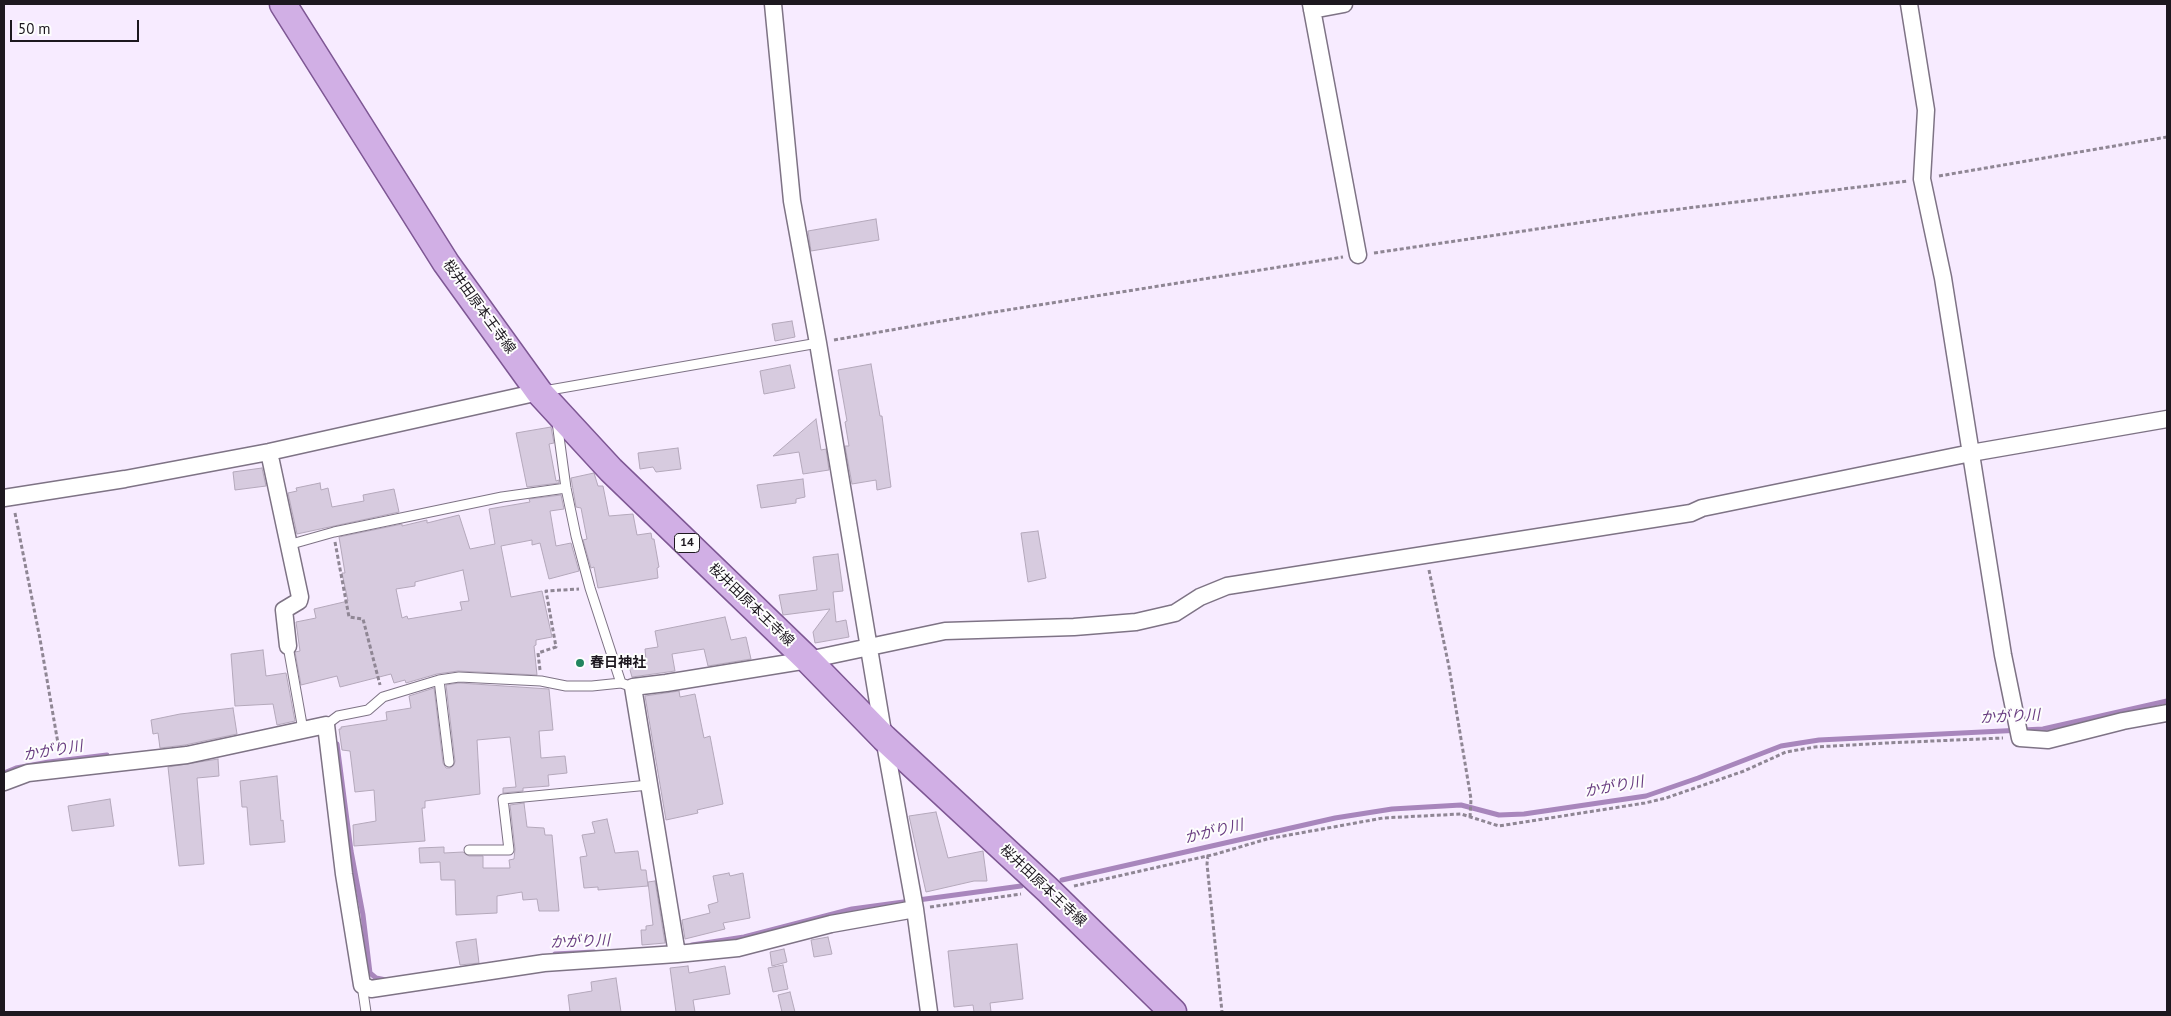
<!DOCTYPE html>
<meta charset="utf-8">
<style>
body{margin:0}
#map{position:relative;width:2171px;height:1016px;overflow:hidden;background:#f7ebff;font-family:"PT Sans",sans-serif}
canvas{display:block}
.frame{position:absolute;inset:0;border:5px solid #1d181f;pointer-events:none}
.scale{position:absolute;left:10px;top:20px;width:129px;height:22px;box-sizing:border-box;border:2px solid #1d181f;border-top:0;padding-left:6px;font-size:15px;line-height:18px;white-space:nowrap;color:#1d181f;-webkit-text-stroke:4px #fdfdfd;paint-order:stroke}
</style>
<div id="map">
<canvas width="2171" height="1016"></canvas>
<div class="frame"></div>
<div class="scale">50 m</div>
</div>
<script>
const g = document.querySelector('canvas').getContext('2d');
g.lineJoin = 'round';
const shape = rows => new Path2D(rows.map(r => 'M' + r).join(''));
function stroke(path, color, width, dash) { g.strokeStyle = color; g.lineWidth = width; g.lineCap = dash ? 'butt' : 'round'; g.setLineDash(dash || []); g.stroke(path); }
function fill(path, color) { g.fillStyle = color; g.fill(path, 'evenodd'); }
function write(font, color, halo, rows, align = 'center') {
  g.font = font + ' "PT Sans","Noto Sans JP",sans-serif'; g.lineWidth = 4; g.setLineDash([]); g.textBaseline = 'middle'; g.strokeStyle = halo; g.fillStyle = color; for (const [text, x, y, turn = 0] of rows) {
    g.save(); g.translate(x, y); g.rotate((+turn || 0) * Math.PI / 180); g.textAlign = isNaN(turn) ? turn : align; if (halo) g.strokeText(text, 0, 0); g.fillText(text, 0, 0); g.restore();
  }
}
stroke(shape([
 [337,744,351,851,363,915,370,973,376,978,386,980],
 [4,773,16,768,49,762,107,755],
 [1062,880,1335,818,1392,809,1461,805,1499,815,1524,814,1646,796,1698,778,1781,746,1819,740,2043,729,2167,701],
 [692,945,744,937,852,909,1021,886],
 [555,954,594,952]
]), '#a886bc', 5);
const building = shape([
 [876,219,879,240,811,251,808,231,876,219],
 [792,321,795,337,775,341,772,324,792,321],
 [871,364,880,416,882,416,891,487,877,490,876,480,852,484,845,446,849,446,845,422,847,421,838,370,871,364],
 [790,365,795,388,764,394,760,371,790,365],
 [816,419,821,450,826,449,829,470,803,474,799,452,773,456,816,419],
 [551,427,554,443,549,444,556,481,559,480,559,483,527,487,516,433,551,427],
 [678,448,681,469,656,472,653,467,640,469,638,453,678,448],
 [262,468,266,486,235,490,233,472,262,468],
 [594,473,598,486,603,486,609,516,633,514,637,535,651,533,652,539,654,539,659,567,657,568,658,578,598,588,594,567,591,568,583,540,587,539,581,508,576,507,571,478,594,473],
 [803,479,805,497,796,499,796,503,761,508,757,485,803,479],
 [320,483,321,490,328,488,332,507,364,501,363,495,394,489,399,512,297,534,288,493,297,491,296,488,320,483],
 [561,495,564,509,550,511,556,546,571,543,579,571,549,579,540,543,532,545,532,540,501,546,511,597,542,591,552,637,536,640,536,645,534,646,537,675,458,671,437,674,406,683,405,680,394,683,391,674,340,687,337,676,301,685,295,652,300,651,296,622,316,618,314,609,348,601,342,573,345,573,339,537,402,524,402,526,427,520,427,523,459,515,470,549,495,544,489,509,530,502,529,499,561,495],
 [463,570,469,601,460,602,462,610,408,619,407,616,402,618,396,589,415,586,415,582,463,570],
 [1038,531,1046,578,1028,582,1021,533,1038,531],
 [838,554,843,591,833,592,836,622,846,620,849,637,815,643,813,632,830,609,783,615,779,595,817,590,813,557,838,554],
 [725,617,731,640,746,637,751,659,708,666,704,649,672,654,675,671,632,677,628,663,646,660,645,649,658,647,655,631,725,617],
 [263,650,266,676,286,673,295,721,277,725,273,704,235,706,231,654,263,650],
 [459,683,549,689,553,730,539,731,541,758,565,756,567,773,548,775,549,786,523,788,523,791,503,793,503,788,516,787,510,737,477,740,480,794,425,801,425,808,422,808,425,841,354,846,353,825,376,821,374,790,355,792,350,751,342,750,339,729,341,729,341,727,387,720,386,712,411,708,409,696,434,688,443,763,446,768,450,768,454,765,455,761,446,685,459,683],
 [679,691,680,697,695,694,704,738,710,736,723,804,697,810,698,813,666,820,645,696,679,691],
 [233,708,237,734,185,745,160,748,158,733,153,734,151,720,180,714,233,708],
 [218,759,219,776,197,778,204,864,179,866,168,767,218,759],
 [277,776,281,821,283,820,285,842,250,845,247,807,242,807,240,781,277,776],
 [110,799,114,826,72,831,68,806,110,799],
 [524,803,527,827,544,828,545,835,552,835,559,911,539,911,537,899,523,900,522,892,497,896,497,913,456,915,455,880,441,880,440,862,420,863,419,848,444,847,444,853,463,852,469,856,483,856,483,868,510,868,509,860,514,859,515,849,510,805,524,803],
 [936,812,948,858,983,851,987,881,974,881,926,892,909,816,936,812],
 [607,819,615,853,638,851,641,870,646,870,648,886,598,890,598,887,584,888,580,857,587,856,582,835,595,833,592,822,607,819],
 [729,873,730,876,743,873,750,918,723,923,725,929,685,939,682,920,710,913,708,905,718,902,713,876,729,873],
 [655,881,665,943,642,945,641,930,646,930,646,926,653,925,648,882,655,881],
 [828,937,832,954,814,957,811,940,828,937],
 [476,939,479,963,460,965,456,942,476,939],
 [1017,944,1023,999,990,1003,991,1012,974,1012,973,1005,954,1007,948,951,1017,944],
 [784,949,787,962,772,966,770,952,784,949],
 [783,965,788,989,773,992,768,968,783,965],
 [688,966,689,973,725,966,730,994,693,1000,695,1012,676,1012,670,968,688,966],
 [616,978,621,1012,570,1012,568,995,592,991,591,982,616,978],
 [790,992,795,1012,782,1012,778,995,790,992]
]);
fill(building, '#d7cbdf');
stroke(building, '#b4a8bb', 1);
const lane = shape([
 [544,391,818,343],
 [557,422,566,488,576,536,590,588,621,683],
 [288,545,334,532,502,497,566,488],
 [288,646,303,730],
 [439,680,449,762],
 [326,725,338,716,368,710,383,697,439,680,459,677,541,681,566,686,592,686,621,683,633,687],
 [469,850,509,850,503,799,649,785],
 [362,985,366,1012]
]);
const street = shape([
 [773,4,792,201,818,343,884,738,915,909,929,1012],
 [1311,4,1358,255],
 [1909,4,1926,110,1922,179,1943,278,2003,655,2020,738,2048,740,2123,721,2167,713],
 [1312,10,1344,4],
 [269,452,300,597,299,601,284,610,288,646],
 [4,498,125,479,269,452,539,392],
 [4,782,28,773,187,755,326,725,344,874,362,985,371,989,544,963,677,954,738,948,831,924,915,909],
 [677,954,633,687,666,683,808,660,945,631,1074,627,1136,622,1175,613,1200,597,1227,586,1691,513,1702,508,1971,453,2167,419]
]);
const primary = shape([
 [283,4,446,263,539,392,611,470,808,660,884,738,1048,890,1173,1012]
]);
stroke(lane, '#7e7385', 11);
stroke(street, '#7e7385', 19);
stroke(primary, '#7e5794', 29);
stroke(shape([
 [1939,176,2167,137],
 [1374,253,1639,214,1908,181],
 [834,340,988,313,1343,257],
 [15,513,40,639,60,755],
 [335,542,349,617,363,619,380,685],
 [1429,570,1449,667,1471,799,1470,818],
 [540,670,538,653,556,647,546,591,579,589],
 [1208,855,1207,864,1222,1012],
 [1074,886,1216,854,1267,839,1383,818,1461,814,1499,826,1645,803,1666,798,1744,771,1786,752,1815,747,1886,743,2003,738],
 [930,907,1021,894]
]), '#8f8694', 3, [4, 2.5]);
stroke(lane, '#fff', 9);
stroke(street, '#fff', 16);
stroke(primary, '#d1afe5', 26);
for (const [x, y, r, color] of [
 [580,663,5,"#22855f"]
]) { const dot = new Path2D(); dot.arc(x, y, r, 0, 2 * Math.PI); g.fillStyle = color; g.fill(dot); stroke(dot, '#fdfdfd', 2); }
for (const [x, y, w] of [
 [687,543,25]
]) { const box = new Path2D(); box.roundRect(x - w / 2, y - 9.5, w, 19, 4); g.fillStyle = '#fdfdfd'; g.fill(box); stroke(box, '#1d181f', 1); }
write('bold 12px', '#1d181f', null, [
 ["14",687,543]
]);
write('14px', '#1d181f', '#fdfdfd', [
 ["桜井田原本王寺線",479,307,54],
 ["桜井田原本王寺線",751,605,44],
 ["桜井田原本王寺線",1043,886,43]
]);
write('bold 14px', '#1d181f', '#fdfdfd', [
 ["春日神社",590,663]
], 'left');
write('italic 15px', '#693d81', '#fdfdfd', [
 ["かがり川",2010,717,-3],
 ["かがり川",53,751,-9],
 ["かがり川",1614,787,-10],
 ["かがり川",1214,832,-13],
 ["かがり川",580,942,-2]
]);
</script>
